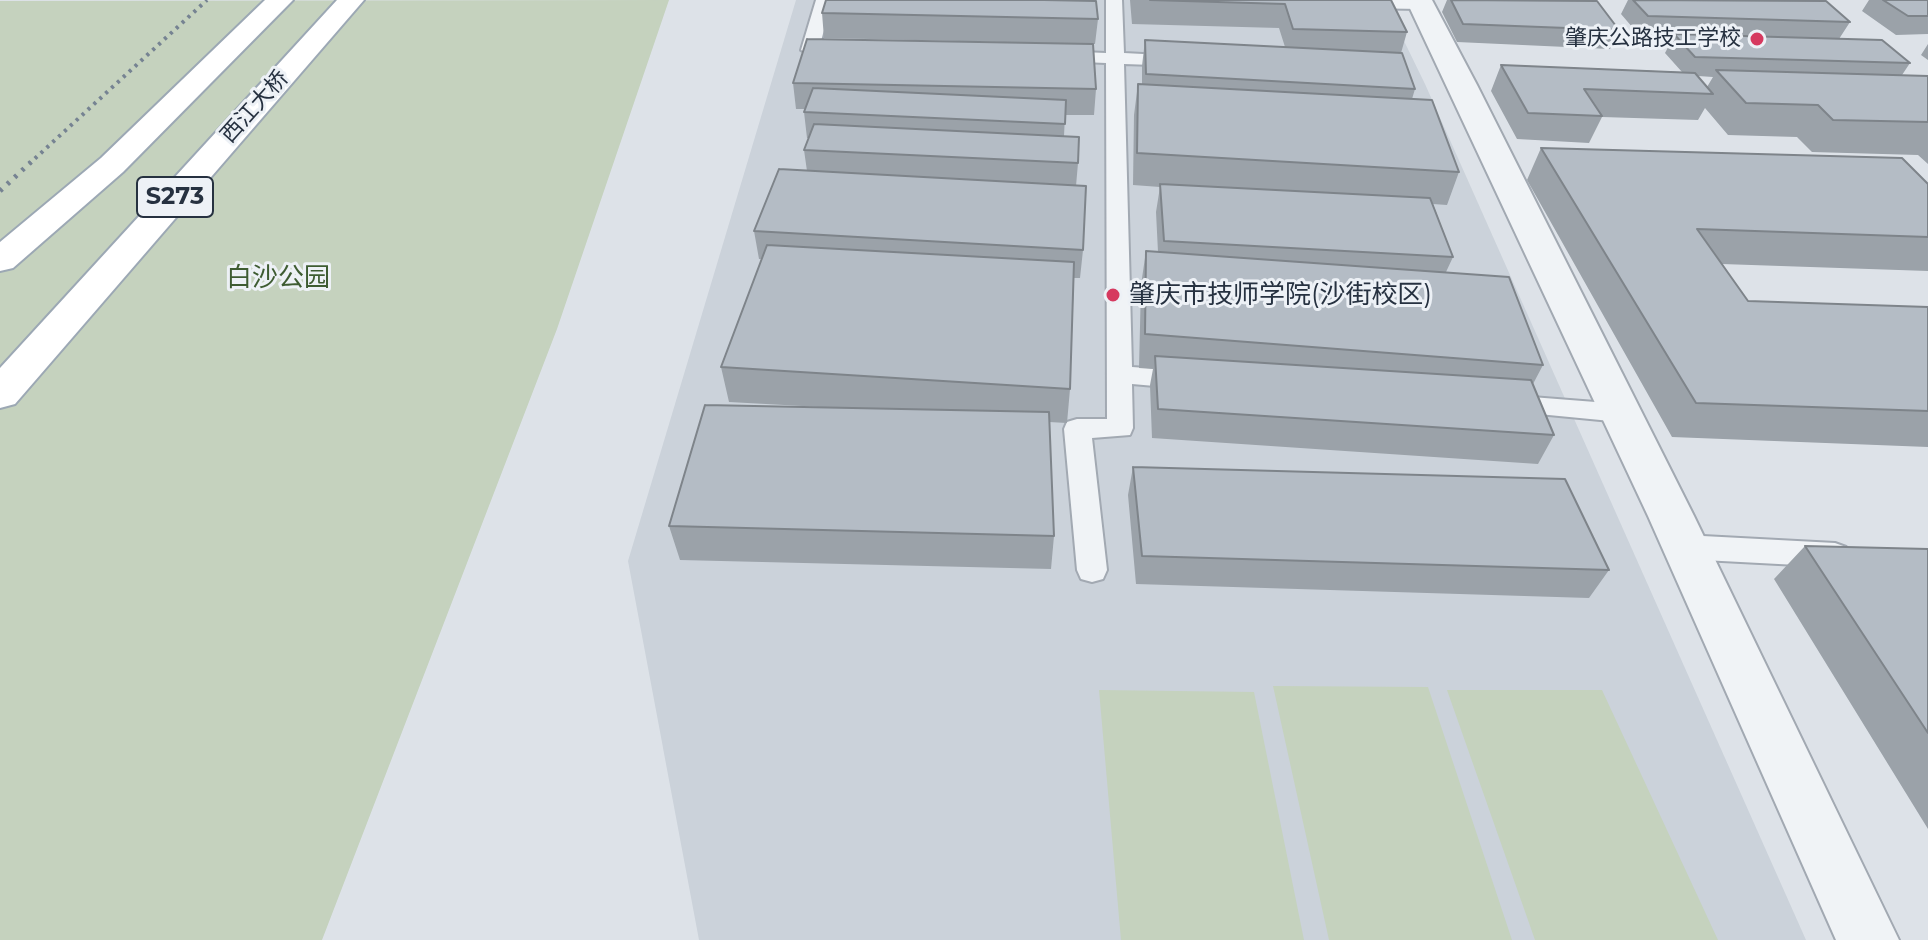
<!DOCTYPE html>
<meta charset="utf-8">
<style>
body{margin:0}
canvas{display:block;background:#dde2e8}
</style>
<canvas width="1928" height="940"></canvas>
<script>
const g = document.querySelector('canvas').getContext('2d');
g.lineJoin = 'round';
function fill(path, color) { g.fillStyle = color; g.fill(path, 'evenodd'); }
const shape = rows => new Path2D(rows.map(r => 'M' + r).join(''));
function stroke(path, color, width, dash) { g.strokeStyle = color; g.lineWidth = width; g.lineCap = dash ? 'butt' : 'round'; g.setLineDash(dash || []); g.stroke(path); }
function write(font, color, halo, rows, align = 'center') {
  g.font = font + ' Montserrat,"Noto Sans SC",sans-serif'; g.lineWidth = 6; g.setLineDash([]); g.textBaseline = 'middle'; g.strokeStyle = halo; g.fillStyle = color; for (const [text, x, y, turn = 0] of rows) {
    g.save(); g.translate(x, y); g.rotate((+turn || 0) * Math.PI / 180); g.textAlign = isNaN(turn) ? turn : align; if (halo) g.strokeText(text, 0, 0); g.fillText(text, 0, 0); g.restore();
  }
}
fill(shape([
 [796,0,1384,0,1425,84,1806,940,699,940,628,561]
]), '#cbd2da');
fill(shape([
 [669,0,557,329,322,940,0,940,0,1],
 [1273,686,1428,687,1512,940,1329,940],
 [1099,690,1254,692,1304,940,1121,940],
 [1447,690,1602,690,1718,940,1535,940]
]), '#c5d2be');
const lane = shape([
 [816,0,832,0,820,45,843,46,846,50,843,54,810,55,801,50,816,0],
 [1106,0,1122,0,1124,53,1181,56,1190,61,1181,66,1124,64,1132,367,1189,371,1198,374,1202,380,1198,386,1189,389,1132,384,1133,428,1130,435,1092,438,1107,570,1103,579,1092,582,1081,579,1077,570,1064,429,1067,422,1077,419,1107,419,1106,63,1058,61,1049,56,1058,51,1106,53,1106,0],
 [1352,0,1425,0,1429,4,1421,9,1358,8,1352,6,1352,0],
 [1506,395,1621,404,1630,406,1634,413,1630,420,1621,422,1497,410,1493,404,1497,398,1506,395],
 [1684,535,1835,543,1846,547,1850,555,1846,563,1835,567,1684,559,1673,555,1669,547,1673,539,1684,535]
]);
const street = shape([
 [1406,0,1432,0,1477,85,1694,516,1899,940,1836,940,1648,516,1406,0]
]);
const primary = shape([
 [265,0,293,0,123,172,13,268,0,271,0,242,101,158,265,0],
 [337,0,364,0,15,404,0,408,0,368,337,0]
]);
stroke(lane, '#a2a9b2', 4);
stroke(street, '#a2a9b2', 4);
stroke(primary, '#9ca8b4', 4);
fill(lane, '#f0f3f6');
fill(street, '#f0f3f6');
fill(primary, '#fff');
stroke(shape([
 [29,164,207,0]
]), '#768392', 4, [3, 5]);
stroke(shape([
 [0,191,31,162]
]), '#768392', 5, [3, 7]);
fill(shape([
 [1130,0,1391,0,1407,32,1401,53,1415,89,1412,99,1459,172,1447,205,1433,204,1453,257,1446,272,1543,365,1533,384,1554,435,1538,464,1152,438,1150,385,1153,369,1139,368,1141,285,1146,251,1158,252,1156,212,1160,187,1133,185,1134,115,1138,84,1142,84,1142,66,1145,40,1285,47,1279,28,1132,24],
 [1447,0,1583,0,1619,30,1610,49,1457,42,1442,12],
 [1628,0,1794,0,1850,22,1839,39,1910,63,1902,75,1928,76,1928,164,1918,155,1812,152,1797,137,1728,135,1705,108,1698,120,1602,117,1589,143,1517,139,1491,91,1501,65,1682,72,1665,53,1674,36,1639,35,1621,14],
 [1698,76,1713,77,1707,87],
 [1869,0,1928,0,1928,34,1896,35,1862,11],
 [822,13,1098,19,1095,44,824,38],
 [1928,44,1928,60,1921,55],
 [793,83,1096,89,1094,115,1065,115,1064,136,1078,163,1076,186,1083,250,1080,278,1074,278,1070,389,1067,423,1049,422,1054,536,1051,569,680,560,669,526,821,407,729,402,721,367,762,259,759,259,754,231,807,171,804,150,809,138,807,138,804,112,805,109,796,109],
 [1541,148,1928,184,1928,271,1722,264,1748,301,1928,307,1928,447,1672,437,1527,180],
 [1133,467,1609,570,1589,598,1136,584,1128,495],
 [1805,546,1928,549,1928,829,1774,579]
]), '#9ba2a9');
const building = shape([
 [826,0,1044,0,1096,1,1098,19,822,13,826,0],
 [1150,0,1391,0,1407,32,1293,29,1285,4,1150,0],
 [1451,0,1597,1,1619,30,1463,24,1451,0],
 [1633,0,1826,1,1850,22,1648,16,1633,0],
 [1883,0,1928,0,1928,16,1908,16,1883,0],
 [1674,34,1882,40,1910,63,1695,57,1674,34],
 [807,39,1093,44,1096,89,793,83,807,39],
 [1145,40,1402,53,1415,89,1146,74,1145,40],
 [1501,65,1695,73,1713,94,1584,89,1602,116,1528,113,1501,65],
 [1716,70,1928,76,1928,122,1833,120,1818,105,1746,103,1716,70],
 [1138,84,1432,100,1459,172,1137,153,1138,84],
 [813,88,1066,100,1065,124,804,112,813,88],
 [814,124,1079,137,1078,163,804,150,814,124],
 [1541,148,1902,158,1928,184,1928,237,1697,229,1748,301,1928,307,1928,411,1696,403,1541,148],
 [779,169,1086,186,1083,250,754,231,779,169],
 [1160,184,1430,198,1453,257,1164,241,1160,184],
 [767,245,1074,262,1070,389,721,367,767,245],
 [1146,251,1509,277,1543,365,1145,334,1146,251],
 [1155,356,1531,380,1554,435,1158,409,1155,356],
 [705,405,1049,412,1054,536,669,526,705,405],
 [1133,467,1565,479,1609,570,1142,556,1133,467],
 [1805,546,1928,549,1928,733,1805,546]
]);
fill(building, '#b4bcc5');
stroke(building, '#7e848a', 2);
for (const [x, y, r, color] of [
 [1757,39,8,"#d6395f"],
 [1113,295,8,"#d6395f"]
]) { const dot = new Path2D(); dot.arc(x, y, r, 0, 2 * Math.PI); g.fillStyle = color; g.fill(dot); stroke(dot, '#edf1f6', 3); }
write('22px', '#263140', '#edf1f6', [
 ["肇庆公路技工学校",1741,39]
], 'right');
write('22px', '#263140', '#edf1f6', [
 ["西江大桥",255,107,-48]
]);
for (const [x, y, w] of [
 [175,197,76]
]) { const box = new Path2D(); box.roundRect(x - w / 2, y - 20, w, 40, 6); g.fillStyle = '#edf1f6'; g.fill(box); stroke(box, '#263140', 2); }
write('bold 24px', '#263140', null, [
 ["S273",175,197]
]);
write('26px', '#3e5c32', '#edf1f6', [
 ["白沙公园",278,278]
]);
write('26px', '#263140', '#edf1f6', [
 ["肇庆市技师学院(沙街校区)",1129,295]
], 'left');
</script>
